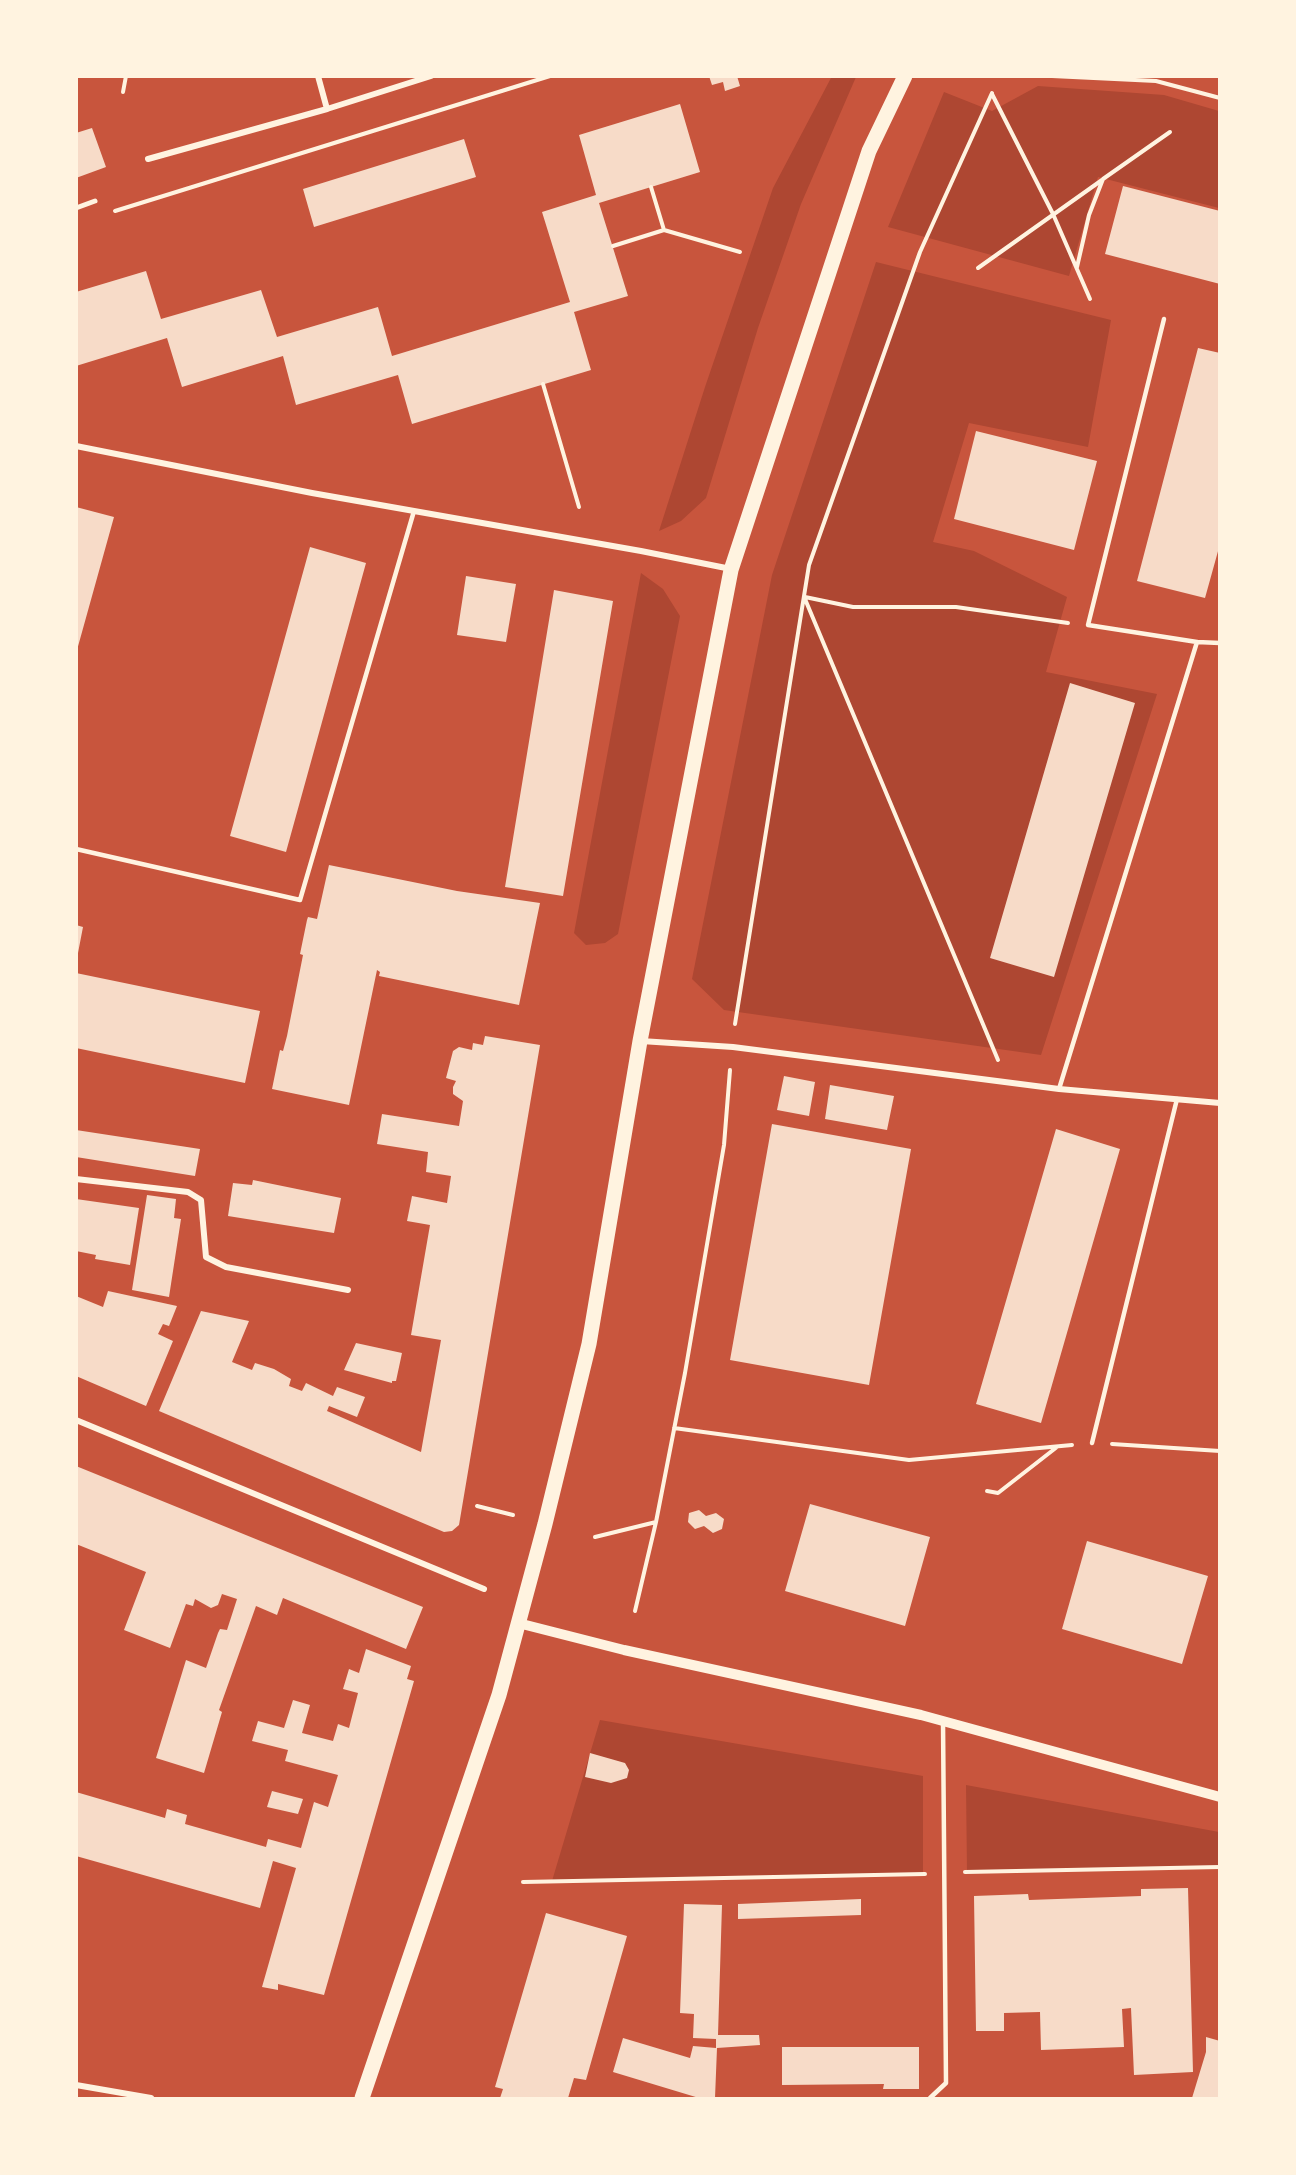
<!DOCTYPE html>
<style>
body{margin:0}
#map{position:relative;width:1296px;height:2175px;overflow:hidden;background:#c8553d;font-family:"Roboto Condensed",sans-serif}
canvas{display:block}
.frame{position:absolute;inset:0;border:78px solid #fff3e0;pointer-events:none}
</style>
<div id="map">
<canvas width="1296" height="2175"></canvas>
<div class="frame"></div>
</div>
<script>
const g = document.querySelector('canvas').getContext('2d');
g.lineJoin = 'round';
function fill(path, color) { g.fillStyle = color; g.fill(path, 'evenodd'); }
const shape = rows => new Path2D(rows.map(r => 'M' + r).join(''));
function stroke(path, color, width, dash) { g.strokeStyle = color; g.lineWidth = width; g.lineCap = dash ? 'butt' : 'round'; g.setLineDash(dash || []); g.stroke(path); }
fill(shape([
 [832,76,856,77,801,204,758,328,706,498,681,521,659,531,705,387,773,188],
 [1038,86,1164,95,1219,111,1219,208,1098,177,1069,276,888,227,944,92,992,111],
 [876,262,1111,320,1088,447,969,423,933,542,974,551,1067,597,1046,672,1157,694,1041,1055,724,1010,692,979,772,575],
 [641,573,663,589,680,616,618,934,605,943,586,945,574,933],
 [600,1720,923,1776,923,1874,552,1881],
 [966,1785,1219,1832,1219,1867,967,1872]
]), '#ae4732');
fill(shape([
 [709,76,737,76,740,86,725,91,723,82,712,85],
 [680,104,700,172,599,203,628,296,574,312,591,370,412,424,398,375,296,405,283,356,182,387,167,338,76,366,76,292,146,271,161,319,261,290,277,337,378,307,392,356,570,302,542,212,596,195,579,135],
 [92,128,106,167,76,178,76,133],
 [464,139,476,177,314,227,303,189],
 [1123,186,1220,211,1220,284,1105,254],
 [1198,348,1220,353,1220,544,1205,598,1137,581],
 [976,431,1097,461,1074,550,954,519],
 [76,507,114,517,77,650,76,650],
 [310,547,366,563,286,852,230,836],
 [466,576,516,584,506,642,457,635],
 [554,590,613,601,563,896,505,887],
 [1070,683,1135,703,1054,977,990,958],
 [329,865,457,891,540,903,519,1005,379,976,380,972,377,970,349,1105,272,1089,280,1050,283,1051,287,1036,303,955,300,954,307,920,308,917,317,919],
 [76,925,83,927,78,953,76,953],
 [76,973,260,1011,245,1083,76,1048],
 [485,1036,540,1045,459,1525,452,1531,444,1532,159,1411,201,1311,249,1321,232,1362,252,1370,255,1363,274,1369,291,1379,289,1386,302,1391,306,1383,333,1396,337,1387,365,1397,357,1417,329,1406,327,1411,421,1452,441,1340,411,1335,430,1225,407,1221,412,1196,447,1203,451,1176,426,1172,428,1152,377,1144,382,1114,459,1126,463,1101,453,1094,453,1087,456,1081,446,1078,453,1051,459,1047,472,1050,473,1043,483,1045],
 [784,1076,815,1082,809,1116,777,1110],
 [830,1085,894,1096,887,1130,825,1119],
 [772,1124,911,1149,869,1385,730,1360],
 [1056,1129,1120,1149,1041,1423,976,1404],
 [76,1130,200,1149,195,1176,76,1157],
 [253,1180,341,1198,334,1233,228,1216,233,1183,252,1185],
 [147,1195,176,1199,174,1218,181,1219,169,1297,132,1290],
 [76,1199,139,1208,130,1265,95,1259,96,1255,76,1251],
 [108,1291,177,1306,169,1326,163,1324,158,1334,173,1341,146,1406,76,1376,76,1296,103,1307],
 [356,1343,402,1353,396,1381,392,1381,392,1383,344,1370],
 [76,1466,423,1607,406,1649,283,1598,277,1615,256,1606,219,1710,222,1712,204,1773,156,1758,186,1660,206,1668,218,1633,220,1629,227,1630,237,1599,222,1594,218,1605,211,1608,195,1599,193,1606,186,1604,170,1648,124,1630,146,1572,76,1544],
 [810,1504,930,1537,905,1626,785,1591],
 [699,1510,706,1516,716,1513,724,1519,722,1529,713,1533,704,1526,695,1529,688,1522,689,1513],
 [1087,1541,1208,1576,1182,1664,1062,1629],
 [366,1649,411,1666,407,1679,414,1681,324,1995,278,1984,278,1990,262,1987,296,1868,273,1861,260,1908,76,1856,76,1792,165,1818,167,1809,187,1815,185,1824,266,1847,268,1839,301,1848,314,1802,328,1807,338,1775,285,1761,288,1750,252,1741,258,1721,284,1728,293,1700,310,1705,302,1733,333,1741,338,1724,349,1728,358,1693,343,1689,349,1669,359,1673],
 [590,1753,625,1763,629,1770,627,1778,611,1783,585,1777],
 [272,1791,303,1799,298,1814,267,1807],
 [1188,1888,1193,2072,1134,2075,1131,2008,1122,2009,1124,2047,1041,2050,1040,2012,1004,2013,1004,2031,976,2031,974,1896,1028,1894,1029,1900,1141,1896,1141,1889],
 [861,1899,861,1915,738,1919,738,1904],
 [684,1904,722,1905,718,2035,759,2035,760,2045,717,2048,715,2098,699,2098,613,2072,623,2038,690,2058,693,2046,716,2048,716,2039,693,2038,694,2014,680,2013],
 [546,1913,627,1936,586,2080,574,2078,568,2098,500,2098,503,2089,495,2087],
 [1206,2037,1220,2041,1220,2098,1192,2098,1206,2052],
 [782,2047,919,2047,919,2089,883,2089,884,2084,782,2085]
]), '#f7dbc8');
stroke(shape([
 [1052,76,1156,81,1220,98],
 [123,92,126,76],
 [992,94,1053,214,1090,299],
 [115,211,550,76],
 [664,230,740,252],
 [613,246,664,230,651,187],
 [1077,267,1089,215,1103,179,1170,132],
 [978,268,1102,180],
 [543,384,579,507],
 [805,597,853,607,956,607,1068,623],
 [805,599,998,1060],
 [735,1024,809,565,920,252,992,93],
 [674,1428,909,1460,1072,1445],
 [1112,1444,1220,1451],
 [987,1491,998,1493,1057,1447],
 [477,1506,513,1515],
 [595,1537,656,1522],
 [635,1611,656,1522,685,1373,724,1145,730,1070],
 [965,1872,1220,1867],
 [523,1882,925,1874]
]), '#fff3e0', 4);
stroke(shape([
 [1164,319,1088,625,1197,642,1220,643],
 [76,849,300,900,414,511],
 [1059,1089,1197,642],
 [1092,1443,1177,1099],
 [930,2098,946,2083,943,1721]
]), '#fff3e0', 4.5);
stroke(shape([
 [76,208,95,201]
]), '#fff3e0', 5);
stroke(shape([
 [318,76,327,109],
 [148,159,327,109,431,76],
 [76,446,312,493,641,551,731,569],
 [641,1041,733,1047,1059,1089,1220,1103],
 [76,1179,188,1192,201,1200,206,1257,226,1267,348,1290],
 [76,1420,484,1589],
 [76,2085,151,2098]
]), '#fff3e0', 6);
stroke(shape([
 [518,1623,624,1650,921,1715,1220,1797]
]), '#fff3e0', 10);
stroke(shape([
 [362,2098,499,1695,545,1524,589,1344,640,1041,731,570,869,151,905,76]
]), '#fff3e0', 15);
</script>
